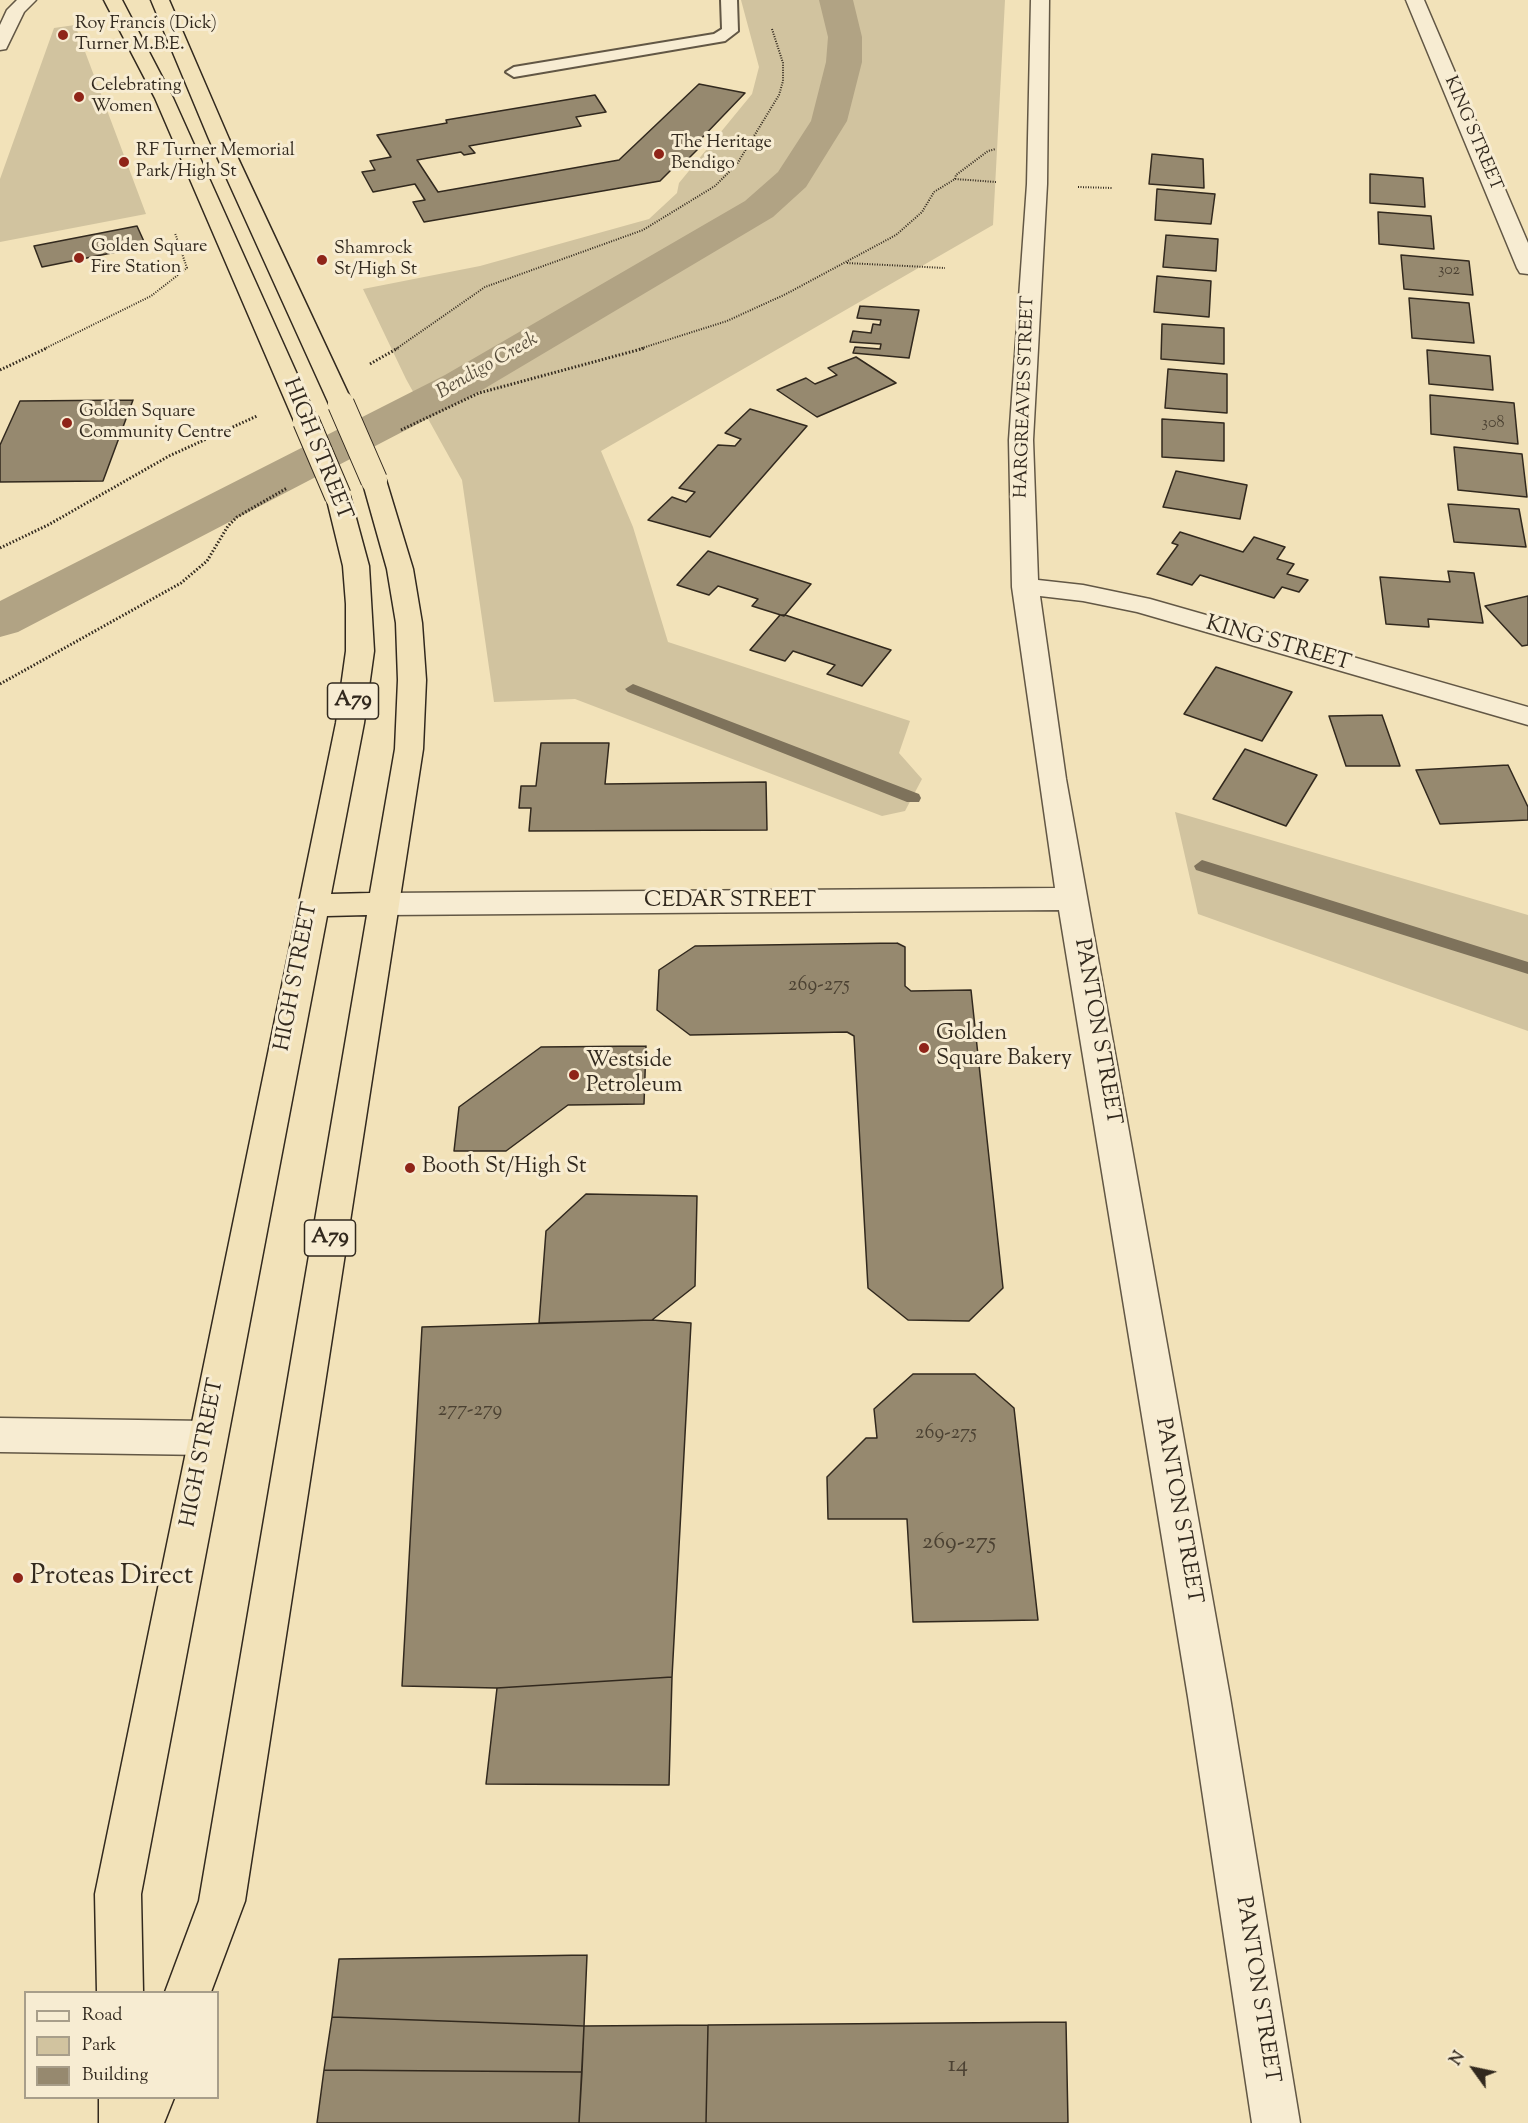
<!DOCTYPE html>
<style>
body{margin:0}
#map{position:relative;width:1528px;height:2123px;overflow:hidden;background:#f2e2b9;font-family:"Sorts Mill Goudy",serif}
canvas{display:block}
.legend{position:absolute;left:24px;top:1991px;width:195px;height:108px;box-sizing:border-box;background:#f7ecd2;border:2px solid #a89e8a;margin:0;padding:8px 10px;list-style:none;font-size:18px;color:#32291e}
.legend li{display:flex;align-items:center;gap:12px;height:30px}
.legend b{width:30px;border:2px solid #a89e8a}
.north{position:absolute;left:1444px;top:2039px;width:60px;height:60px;-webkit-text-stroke:4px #f7ecd2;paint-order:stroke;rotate:303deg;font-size:16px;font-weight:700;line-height:24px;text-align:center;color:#32291e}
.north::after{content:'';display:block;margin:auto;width:21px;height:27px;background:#32291e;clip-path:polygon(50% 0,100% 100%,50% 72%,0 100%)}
</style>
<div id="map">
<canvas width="1528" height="2123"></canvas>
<ul class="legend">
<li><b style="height:8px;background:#f7ecd2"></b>Road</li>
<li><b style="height:16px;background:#d1c39f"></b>Park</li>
<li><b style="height:16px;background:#96896f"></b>Building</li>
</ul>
<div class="north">N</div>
</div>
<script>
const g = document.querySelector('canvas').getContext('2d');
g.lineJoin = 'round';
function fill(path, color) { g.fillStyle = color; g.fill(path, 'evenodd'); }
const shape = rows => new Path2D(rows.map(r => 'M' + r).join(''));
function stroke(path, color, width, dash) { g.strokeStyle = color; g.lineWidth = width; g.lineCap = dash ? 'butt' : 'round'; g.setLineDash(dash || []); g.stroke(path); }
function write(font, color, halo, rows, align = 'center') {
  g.font = font + ' "Sorts Mill Goudy",serif'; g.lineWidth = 6; g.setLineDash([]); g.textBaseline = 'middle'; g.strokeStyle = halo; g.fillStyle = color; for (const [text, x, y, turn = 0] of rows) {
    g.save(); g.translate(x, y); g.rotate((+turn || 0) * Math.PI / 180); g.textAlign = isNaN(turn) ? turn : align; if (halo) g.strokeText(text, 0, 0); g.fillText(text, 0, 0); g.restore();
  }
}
fill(shape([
 [741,0,1005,0,993,225,601,451,633,527,668,642,910,721,899,753,922,779,905,811,882,816,575,699,494,702,462,480,406,379,363,289,480,266,649,219,677,193,679,183,752,94,759,67],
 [75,25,146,214,0,242,0,179,54,28],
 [1175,812,1528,915,1528,1031,1198,914]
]), '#d1c39f');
fill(shape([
 [633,684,919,794,921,798,919,802,907,802,628,692,625,689,633,684],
 [1202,860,1528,962,1528,974,1196,870,1194,866,1202,860]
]), '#7e725b');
fill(shape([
 [819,0,853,0,862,37,862,62,847,121,806,187,773,217,477,393,18,632,0,637,0,601,445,375,745,201,778,172,811,121,826,62,828,37,819,0]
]), '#b1a384');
const building = shape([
 [699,84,745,93,697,143,702,145,681,166,676,165,660,181,424,222,413,202,425,200,415,184,373,192,362,172,375,170,370,161,391,157,377,135,447,123,446,120,595,95,606,112,576,117,581,126,469,146,475,153,464,155,461,152,417,160,438,192,619,160,699,84],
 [1152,154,1203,159,1204,188,1149,184,1152,154],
 [1370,174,1423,178,1425,207,1370,203,1370,174],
 [1157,189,1215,194,1211,224,1155,220,1157,189],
 [1378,212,1431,216,1434,249,1379,244,1378,212],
 [137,226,146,246,42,267,34,246,137,226],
 [1166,235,1218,239,1216,271,1163,267,1166,235],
 [1401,255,1469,261,1473,295,1404,289,1401,255],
 [1157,276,1211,281,1209,317,1154,312,1157,276],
 [1409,298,1469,303,1474,343,1412,338,1409,298],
 [860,306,919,310,909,358,853,353,855,347,880,349,881,344,850,342,853,331,871,333,873,324,880,325,881,320,857,318,860,306],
 [1162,324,1224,328,1224,364,1161,359,1162,324],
 [1427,350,1490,356,1493,390,1429,384,1427,350],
 [856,357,896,383,817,417,777,390,806,378,815,384,837,375,828,368,856,357],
 [1168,369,1227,374,1227,413,1165,408,1168,369],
 [1430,395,1514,403,1518,444,1431,434,1430,395],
 [133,400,103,481,0,482,0,445,20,401,133,400],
 [750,409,807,426,710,537,648,520,672,497,686,502,695,492,679,488,718,445,735,446,741,439,725,433,750,409],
 [1162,419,1224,423,1224,461,1162,457,1162,419],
 [1454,447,1522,454,1527,497,1458,490,1454,447],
 [1176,471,1247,485,1240,519,1163,507,1176,471],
 [1448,504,1519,509,1526,547,1454,542,1448,504],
 [1180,532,1243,552,1254,537,1285,547,1277,559,1294,564,1287,574,1308,580,1299,592,1282,587,1274,598,1200,575,1192,585,1157,574,1178,545,1172,543,1180,532],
 [708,551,811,584,784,616,752,606,758,599,718,586,709,595,677,585,708,551],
 [1448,571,1474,573,1483,623,1428,619,1429,627,1386,624,1380,577,1450,582,1448,571],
 [1528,596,1528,645,1522,646,1485,606,1528,596],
 [780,615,785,615,891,650,862,686,827,674,835,665,793,651,785,661,750,650,780,615],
 [1216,667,1292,692,1262,741,1184,714,1216,667],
 [1382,715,1400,766,1346,766,1329,716,1382,715],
 [541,743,609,743,605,784,766,782,767,830,529,831,531,808,519,808,521,786,536,786,541,743],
 [1245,749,1317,775,1286,826,1213,799,1245,749],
 [1508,765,1528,807,1528,820,1440,824,1416,770,1508,765],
 [897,943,905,947,905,986,911,991,971,990,1003,1288,969,1321,908,1320,868,1288,854,1036,847,1032,690,1035,657,1010,659,970,695,946,897,943],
 [646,1046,644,1104,568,1105,506,1151,454,1151,459,1107,541,1047,646,1046],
 [586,1194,697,1196,695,1286,652,1320,539,1323,546,1231,586,1194],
 [652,1320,691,1323,672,1677,497,1688,402,1686,422,1327,652,1320],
 [913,1374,975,1374,1014,1408,1038,1620,913,1622,907,1519,828,1519,827,1477,866,1438,877,1438,874,1409,913,1374],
 [672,1677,669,1785,486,1784,497,1688,672,1677],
 [587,1955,584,2026,332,2017,339,1959,587,1955],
 [332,2017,584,2026,582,2072,324,2070,332,2017],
 [1066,2022,1068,2123,706,2123,708,2025,1066,2022],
 [708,2025,706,2123,579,2123,584,2026,708,2025],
 [324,2070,582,2072,579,2123,317,2123,324,2070]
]);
fill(building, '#96896f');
stroke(building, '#32291e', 1.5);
const service = shape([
 [721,0,737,0,738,31,725,41,514,77,506,72,514,67,714,34,722,29,721,0]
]);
const minor = shape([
 [17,0,36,0,24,12,6,49,0,50,0,25,7,10,17,0],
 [1031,0,1049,0,1047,184,1033,440,1038,580,1083,585,1150,599,1528,707,1528,725,1137,612,1083,601,1040,596,1066,779,1230,1697,1300,2123,1252,2123,1188,1697,1059,910,385,915,374,912,370,904,374,896,385,893,1055,888,1012,587,1009,440,1027,184,1031,0],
 [1406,0,1424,0,1528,243,1528,274,1520,273,1517,268,1406,0],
 [0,1418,207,1421,221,1426,226,1438,221,1450,207,1455,0,1452,0,1418]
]);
const trunk = shape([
 [104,0,122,0,173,98,318,421,314,426,298,426,294,421,155,98,104,0],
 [151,0,169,0,229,139,353,404,349,409,333,409,329,404,209,139,151,0],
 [374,473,383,475,386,480,413,569,422,623,426,680,423,749,245,1901,211,1992,165,1992,199,1901,367,915,327,916,141,1894,143,1992,97,1992,95,1894,336,723,346,651,346,604,343,566,326,496,329,491,338,489,347,491,350,496,369,566,374,651,364,723,331,894,370,893,395,749,398,680,396,623,387,569,362,480,365,475,374,473],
 [99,2098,174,2098,164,2123,99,2123,99,2098]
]);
stroke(service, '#625745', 4);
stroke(minor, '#625745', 3);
stroke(trunk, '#32291e', 3);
stroke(shape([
 [955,179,956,175,988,151,996,149],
 [1078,187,1113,188],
 [847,263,945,268],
 [44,349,151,296,187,268,175,233],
 [396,349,485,287,643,230,715,186,737,164,779,95,783,81,783,63,772,29],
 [639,349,727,321,786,294,896,235,922,212,934,192,955,179,996,182]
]), '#32291e', 2, [1, 1.5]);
stroke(shape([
 [370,364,398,348],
 [0,370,47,348],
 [401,430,479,393,645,348],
 [0,548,48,525,169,456,257,416],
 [0,684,181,583,207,561,228,526,237,517,287,488]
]), '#32291e', 3, [1.5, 2]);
fill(service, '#f7ecd2');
fill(minor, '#f7ecd2');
fill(trunk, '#f2e2b9');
const trunkBridge = shape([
 [341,404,374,480],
 [306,421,338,496]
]);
stroke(trunkBridge, '#32291e', 28, []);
stroke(trunkBridge, '#f2e2b9', 26);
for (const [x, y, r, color] of [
 [63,35,6,"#8f2418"],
 [79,97,6,"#8f2418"],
 [659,154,6,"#8f2418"],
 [124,162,6,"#8f2418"],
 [79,258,6,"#8f2418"],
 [322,260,6,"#8f2418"],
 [67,423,6,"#8f2418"],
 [924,1048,6,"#8f2418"],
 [574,1075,6,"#8f2418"],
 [410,1168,6,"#8f2418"],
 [18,1578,6,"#8f2418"]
]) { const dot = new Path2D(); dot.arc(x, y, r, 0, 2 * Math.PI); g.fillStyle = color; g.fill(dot); stroke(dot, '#f7ecd2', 2); }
write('16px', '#4b4132', null, [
 ["302",1449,271],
 ["308",1493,424]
]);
write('18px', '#32291e', '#f7ecd2', [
 ["Roy Francis (Dick)",75,25],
 ["Turner M.B.E.",75,46],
 ["Celebrating",91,87],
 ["Women",91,108],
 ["The Heritage",671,144],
 ["Bendigo",671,165],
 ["RF Turner Memorial",136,152],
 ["Park/High St",136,173],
 ["Golden Square",91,248],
 ["Fire Station",91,269],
 ["Shamrock",334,250],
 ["St/High St",334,271],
 ["Golden Square",79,413],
 ["Community Centre",79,434]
], 'left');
write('18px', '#32291e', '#f7ecd2', [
 ["KING STREET",1472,134,67],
 ["HARGREAVES STREET",1026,397,-88]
]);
write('italic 20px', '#584e3d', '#f7ecd2', [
 ["Bendigo Creek",488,367,-30]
]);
write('20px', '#4b4132', null, [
 ["269-275",819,987],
 ["277-279",470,1412],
 ["269-275",946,1435]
]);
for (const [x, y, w] of [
 [353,701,51],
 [330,1238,51]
]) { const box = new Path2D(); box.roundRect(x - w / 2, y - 18, w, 36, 4.5); g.fillStyle = '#f7ecd2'; g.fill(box); stroke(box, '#32291e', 1.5); }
write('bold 21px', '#32291e', null, [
 ["A79",353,701],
 ["A79",330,1238]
]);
write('22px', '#32291e', '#f7ecd2', [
 ["HIGH STREET",316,450,68],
 ["KING STREET",1278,645,16],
 ["CEDAR STREET",730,902],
 ["HIGH STREET",298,977,-79],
 ["PANTON STREET",1096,1032,80],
 ["HIGH STREET",204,1453,-79],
 ["PANTON STREET",1177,1511,80],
 ["PANTON STREET",1256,1990,81]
]);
write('22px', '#32291e', '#f7ecd2', [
 ["Golden",936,1035],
 ["Square Bakery",936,1060],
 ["Westside",586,1062],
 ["Petroleum",586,1087],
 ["Booth St/High St",422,1168]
], 'left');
write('24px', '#4b4132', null, [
 ["269-275",959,1544],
 ["14",958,2067]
]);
write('27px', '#32291e', '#f7ecd2', [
 ["Proteas Direct",30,1578]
], 'left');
</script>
